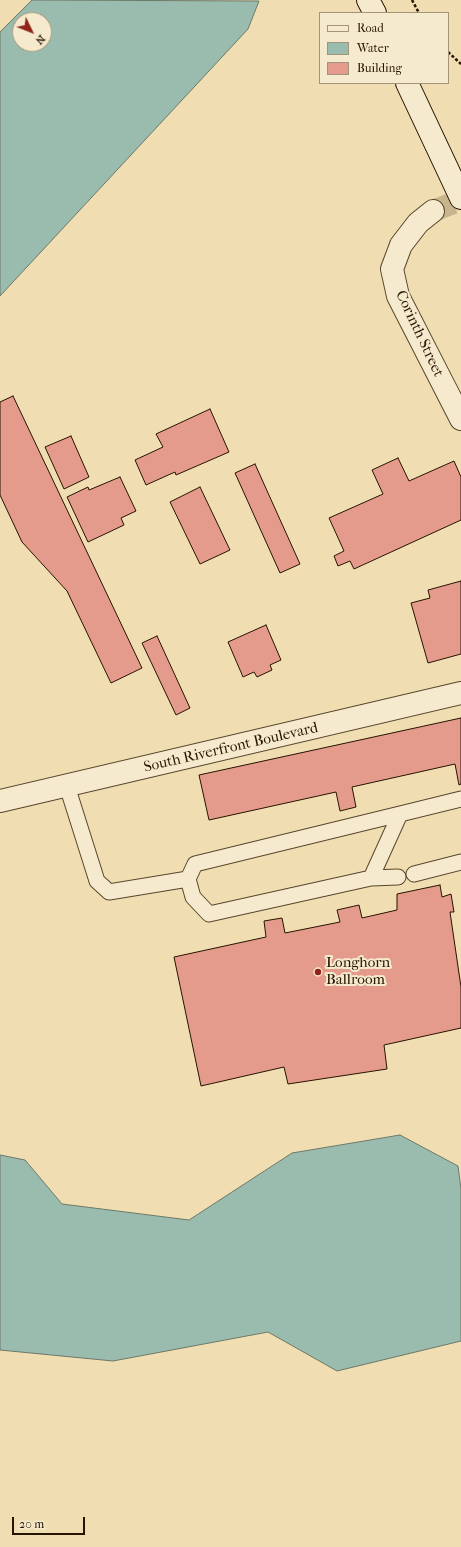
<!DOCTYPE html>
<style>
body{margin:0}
#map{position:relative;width:461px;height:1547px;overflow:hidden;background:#f0deb2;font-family:"IM FELL French Canon",serif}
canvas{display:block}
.legend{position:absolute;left:319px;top:12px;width:130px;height:72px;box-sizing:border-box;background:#f5eacd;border:1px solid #a2947b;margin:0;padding:5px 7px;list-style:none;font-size:12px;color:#261300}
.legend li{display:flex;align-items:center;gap:8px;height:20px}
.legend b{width:20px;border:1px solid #a2947b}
.north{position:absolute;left:12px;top:12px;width:40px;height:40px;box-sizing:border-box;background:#f5eacd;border:1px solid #a2947b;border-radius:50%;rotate:133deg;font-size:11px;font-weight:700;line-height:16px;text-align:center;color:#261300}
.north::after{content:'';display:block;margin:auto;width:14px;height:18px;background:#8f2418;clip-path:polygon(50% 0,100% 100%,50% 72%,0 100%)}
.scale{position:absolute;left:12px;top:1517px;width:73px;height:18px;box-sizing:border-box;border:2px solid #261300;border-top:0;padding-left:5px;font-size:12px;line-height:14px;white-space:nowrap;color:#261300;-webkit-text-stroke:3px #f5eacd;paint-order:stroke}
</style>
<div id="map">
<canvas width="461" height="1547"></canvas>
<ul class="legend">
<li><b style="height:5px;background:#f5eacd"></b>Road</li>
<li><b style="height:11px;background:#9abcae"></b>Water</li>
<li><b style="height:11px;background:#e59b8c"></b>Building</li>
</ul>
<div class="north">N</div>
<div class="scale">20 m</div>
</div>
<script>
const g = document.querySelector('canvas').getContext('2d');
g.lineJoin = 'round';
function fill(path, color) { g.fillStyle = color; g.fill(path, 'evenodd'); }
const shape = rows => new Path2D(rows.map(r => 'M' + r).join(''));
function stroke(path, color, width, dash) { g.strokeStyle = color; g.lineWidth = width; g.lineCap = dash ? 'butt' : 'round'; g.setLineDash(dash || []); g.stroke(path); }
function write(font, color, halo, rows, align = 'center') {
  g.font = font + ' "IM FELL French Canon",serif'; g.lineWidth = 4; g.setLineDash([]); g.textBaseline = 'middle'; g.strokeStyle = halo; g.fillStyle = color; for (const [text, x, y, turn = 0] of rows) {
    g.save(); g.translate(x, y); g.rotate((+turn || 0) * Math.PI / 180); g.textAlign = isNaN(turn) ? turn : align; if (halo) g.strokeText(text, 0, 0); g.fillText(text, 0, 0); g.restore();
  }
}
const water = shape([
 [32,0,259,1,248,29,0,296,0,32,32,0],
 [20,20,44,20,44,44,20,44,20,20],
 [400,1135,458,1166,461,1189,461,1341,337,1371,268,1332,113,1361,0,1350,0,1155,25,1160,62,1204,189,1220,292,1153,400,1135]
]);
fill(water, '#9abcae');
stroke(water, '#6c7868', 1);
const building = shape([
 [13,396,142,668,111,683,67,591,22,542,0,495,0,402,13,396],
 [210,409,229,452,176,475,175,472,146,485,135,460,163,447,156,434,210,409],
 [71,436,89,477,64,489,45,447,71,436],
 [398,458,409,481,454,461,461,477,461,520,354,569,350,561,338,566,334,556,344,551,329,518,383,494,372,470,398,458],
 [255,464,300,564,280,573,235,473,255,464],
 [120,477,136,511,121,518,124,525,88,542,67,497,88,487,89,490,120,477],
 [200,487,230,550,200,564,170,502,200,487],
 [461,581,461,654,428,663,411,603,430,598,428,590,461,581],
 [266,625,281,660,270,665,272,670,257,677,254,672,243,677,228,642,266,625],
 [157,636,190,708,176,715,142,643,157,636],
 [461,718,461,784,459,785,455,764,352,787,356,807,340,811,336,792,209,820,199,775,461,718],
 [440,885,442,897,451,894,454,912,450,912,461,987,461,1028,384,1045,387,1069,288,1084,284,1067,201,1086,174,957,266,937,264,921,282,918,285,933,340,922,337,910,359,905,362,918,397,910,397,894,440,885]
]);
fill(building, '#e59b8c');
stroke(building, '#261300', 1);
stroke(shape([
 [433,211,461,200]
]), '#c8b58e', 22, [22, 11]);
const service = shape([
 [67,786,97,881,109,892,188,879],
 [400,814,371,878,209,914,193,897,188,879,195,864,400,814,461,799],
 [414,874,461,862],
 [371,878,398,877]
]);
const minor = shape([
 [433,211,418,223,401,245,392,269,398,296,461,419],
 [0,801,461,693]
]);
const secondary = shape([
 [368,0,375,13],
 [407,83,461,198]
]);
stroke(service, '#58462c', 17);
stroke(minor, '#58462c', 24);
stroke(secondary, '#261300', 24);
stroke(shape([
 [412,0,419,13],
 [448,52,461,64]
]), '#261300', 2.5, [3, 2]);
stroke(service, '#f5eacd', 15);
stroke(minor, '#f5eacd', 22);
stroke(secondary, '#f5eacd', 22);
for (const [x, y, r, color] of [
 [318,972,4,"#8f2418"]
]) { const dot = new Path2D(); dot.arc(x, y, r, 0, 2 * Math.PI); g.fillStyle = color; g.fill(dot); stroke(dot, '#f5eacd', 1.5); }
write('15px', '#261300', '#f5eacd', [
 ["Corinth Street",419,334,65],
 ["South Riverfront Boulevard",231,748,-13]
]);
write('15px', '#261300', '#f5eacd', [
 ["Longhorn",326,963],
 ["Ballroom",326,980]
], 'left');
</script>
